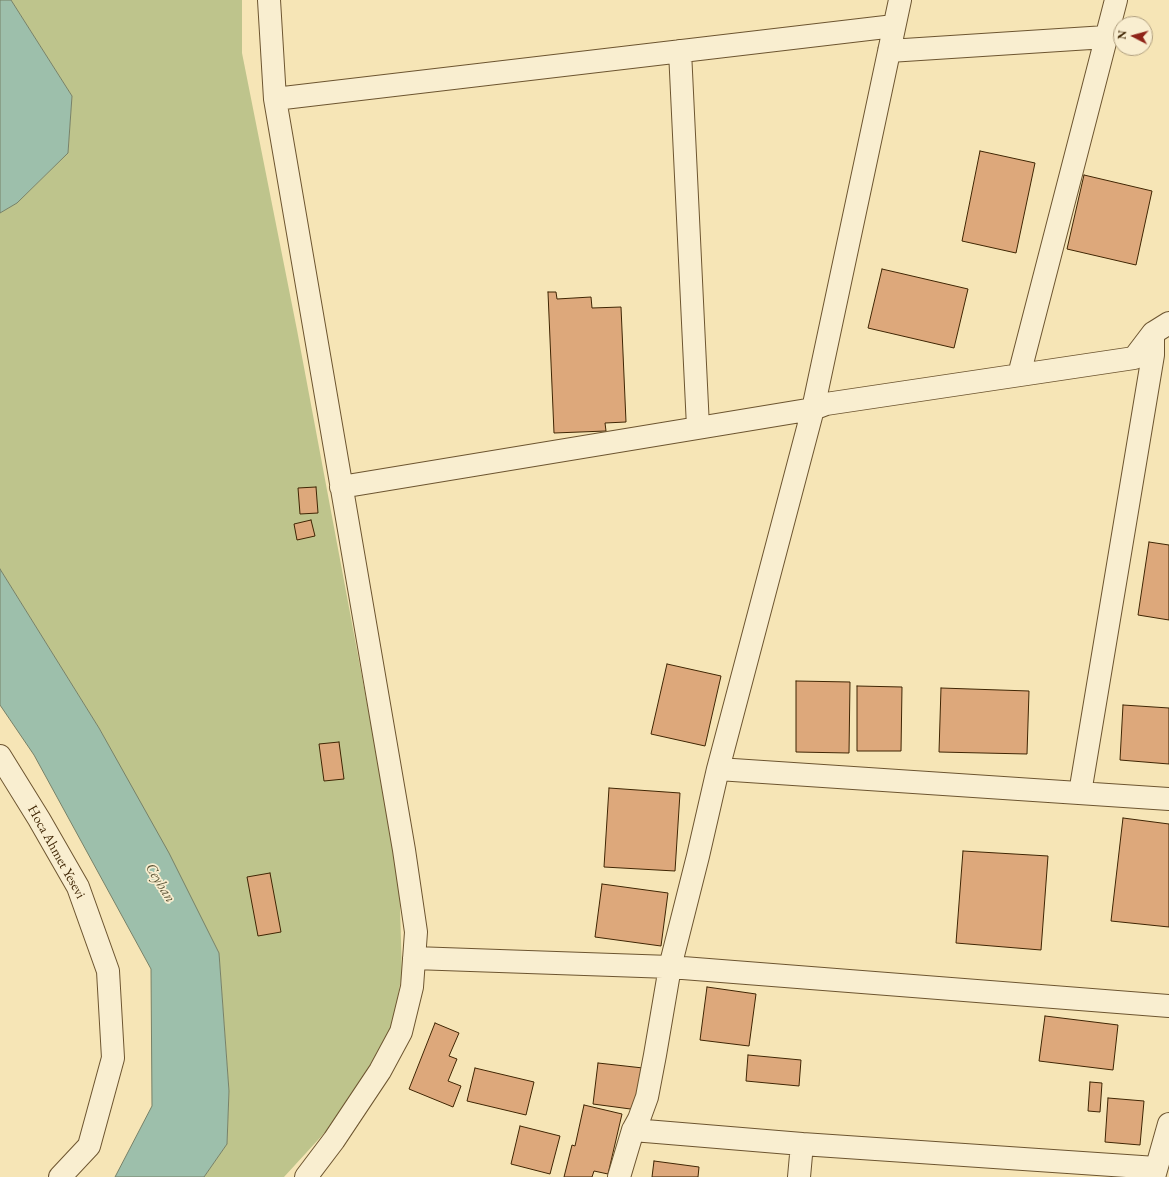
<!DOCTYPE html>
<style>
body{margin:0}
#map{position:relative;width:1169px;height:1177px;overflow:hidden;background:#f6e5b6;font-family:"EB Garamond",serif}
canvas{display:block}
.north{position:absolute;left:1113px;top:16px;width:40px;height:40px;box-sizing:border-box;background:#f9eed0;border:1px solid #af9e7e;border-radius:50%;rotate:276deg;font-size:11px;font-weight:700;line-height:16px;text-align:center;color:#3f2503}
.north::after{content:'';display:block;margin:auto;width:14px;height:18px;background:#8f2418;clip-path:polygon(50% 0,100% 100%,50% 72%,0 100%)}
</style>
<div id="map">
<canvas width="1169" height="1177"></canvas>
<div class="north">N</div>
</div>
<script>
const g = document.querySelector('canvas').getContext('2d');
g.lineJoin = 'round';
function fill(path, color) { g.fillStyle = color; g.fill(path, 'evenodd'); }
const shape = rows => new Path2D(rows.map(r => 'M' + r).join(''));
function stroke(path, color, width, dash) { g.strokeStyle = color; g.lineWidth = width; g.lineCap = dash ? 'butt' : 'round'; g.setLineDash(dash || []); g.stroke(path); }
function write(font, color, halo, rows, align = 'center') {
  g.font = font + ' "EB Garamond",serif'; g.lineWidth = 3.5; g.setLineDash([]); g.textBaseline = 'middle'; g.strokeStyle = halo; g.fillStyle = color; for (const [text, x, y, turn = 0] of rows) {
    g.save(); g.translate(x, y); g.rotate((+turn || 0) * Math.PI / 180); g.textAlign = isNaN(turn) ? turn : align; if (halo) g.strokeText(text, 0, 0); g.fillText(text, 0, 0); g.restore();
  }
}
fill(shape([
 [11,0,242,0,242,53,297,330,399,874,402,974,391,1033,328,1129,284,1177,204,1177,227,1144,229,1091,219,953,99,728,0,569,0,213,17,203,68,153,72,96]
]), '#bec48c');
const water = shape([
 [0,0,11,0,72,96,68,153,17,203,0,213,0,0],
 [0,569,99,728,169,853,219,953,229,1091,227,1144,204,1177,115,1177,152,1106,151,969,34,755,0,705,0,569]
]);
fill(water, '#9dbfab');
stroke(water, '#778168', 1);
const building = shape([
 [980,151,1035,163,1016,253,962,241,980,151],
 [1084,175,1152,191,1136,265,1067,249,1084,175],
 [882,269,968,289,954,348,868,328,882,269],
 [548,292,556,292,557,299,591,297,592,308,621,307,626,422,605,423,606,431,554,433,548,292],
 [316,487,318,513,300,514,298,488,316,487],
 [311,520,315,536,297,540,294,524,311,520],
 [1149,542,1169,545,1169,620,1138,615,1149,542],
 [667,664,721,676,705,746,651,734,667,664],
 [796,681,850,682,849,753,796,752,796,681],
 [857,686,902,687,901,751,857,751,857,686],
 [941,688,1029,691,1027,754,939,752,941,688],
 [1123,705,1169,708,1169,764,1120,760,1123,705],
 [339,742,344,779,324,781,319,744,339,742],
 [609,788,680,793,675,871,604,867,609,788],
 [1123,818,1169,824,1169,927,1111,921,1123,818],
 [963,851,1048,856,1041,950,956,943,963,851],
 [270,873,281,932,258,936,247,877,270,873],
 [602,884,668,893,661,946,595,937,602,884],
 [707,987,756,994,749,1046,700,1040,707,987],
 [1045,1016,1118,1025,1113,1070,1039,1061,1045,1016],
 [435,1023,459,1033,449,1056,457,1059,448,1081,461,1086,453,1107,409,1089,435,1023],
 [748,1055,801,1060,799,1086,746,1081,748,1055],
 [598,1063,643,1068,638,1110,593,1104,598,1063],
 [475,1068,534,1082,526,1115,467,1101,475,1068],
 [1090,1082,1102,1083,1100,1112,1088,1111,1090,1082],
 [1108,1098,1144,1101,1140,1145,1105,1142,1108,1098],
 [584,1105,622,1114,608,1174,594,1171,592,1177,564,1177,572,1145,575,1146,584,1105],
 [520,1126,560,1136,550,1174,511,1164,520,1126],
 [654,1161,699,1167,698,1177,652,1177,654,1161]
]);
fill(building, '#dda87b');
stroke(building, '#3f2503', 1);
const minor = shape([
 [269,0,275,99,404,850,416,932,412,987,401,1032,380,1071,334,1140,306,1177],
 [680,51,698,427],
 [889,51,1106,37],
 [275,99,894,26],
 [1019,375,1116,0],
 [341,487,813,409,826,404,1134,358,1153,333,1169,323],
 [0,756,39,819,78,887,108,971,113,1058,89,1146,60,1177],
 [718,769,1169,799],
 [1080,793,1153,355,1153,333],
 [414,958,670,967,1169,1006],
 [633,1130,802,1144,1156,1168],
 [619,1177,633,1130,639,1119,647,1097,655,1055,670,967,698,856,718,769,813,409,900,0],
 [799,1177,802,1144],
 [1154,1177,1169,1124]
]);
stroke(minor, '#6d5530', 24);
stroke(minor, '#f9eed0', 22);
write('14px', '#3f2503', '#f9eed0', [
 ["Hoca Ahmet Yesevi",56,852,61]
]);
write('italic 15px', '#5b5335', '#f9eed0', [
 ["Ceyhan",160,883,58]
]);
</script>
